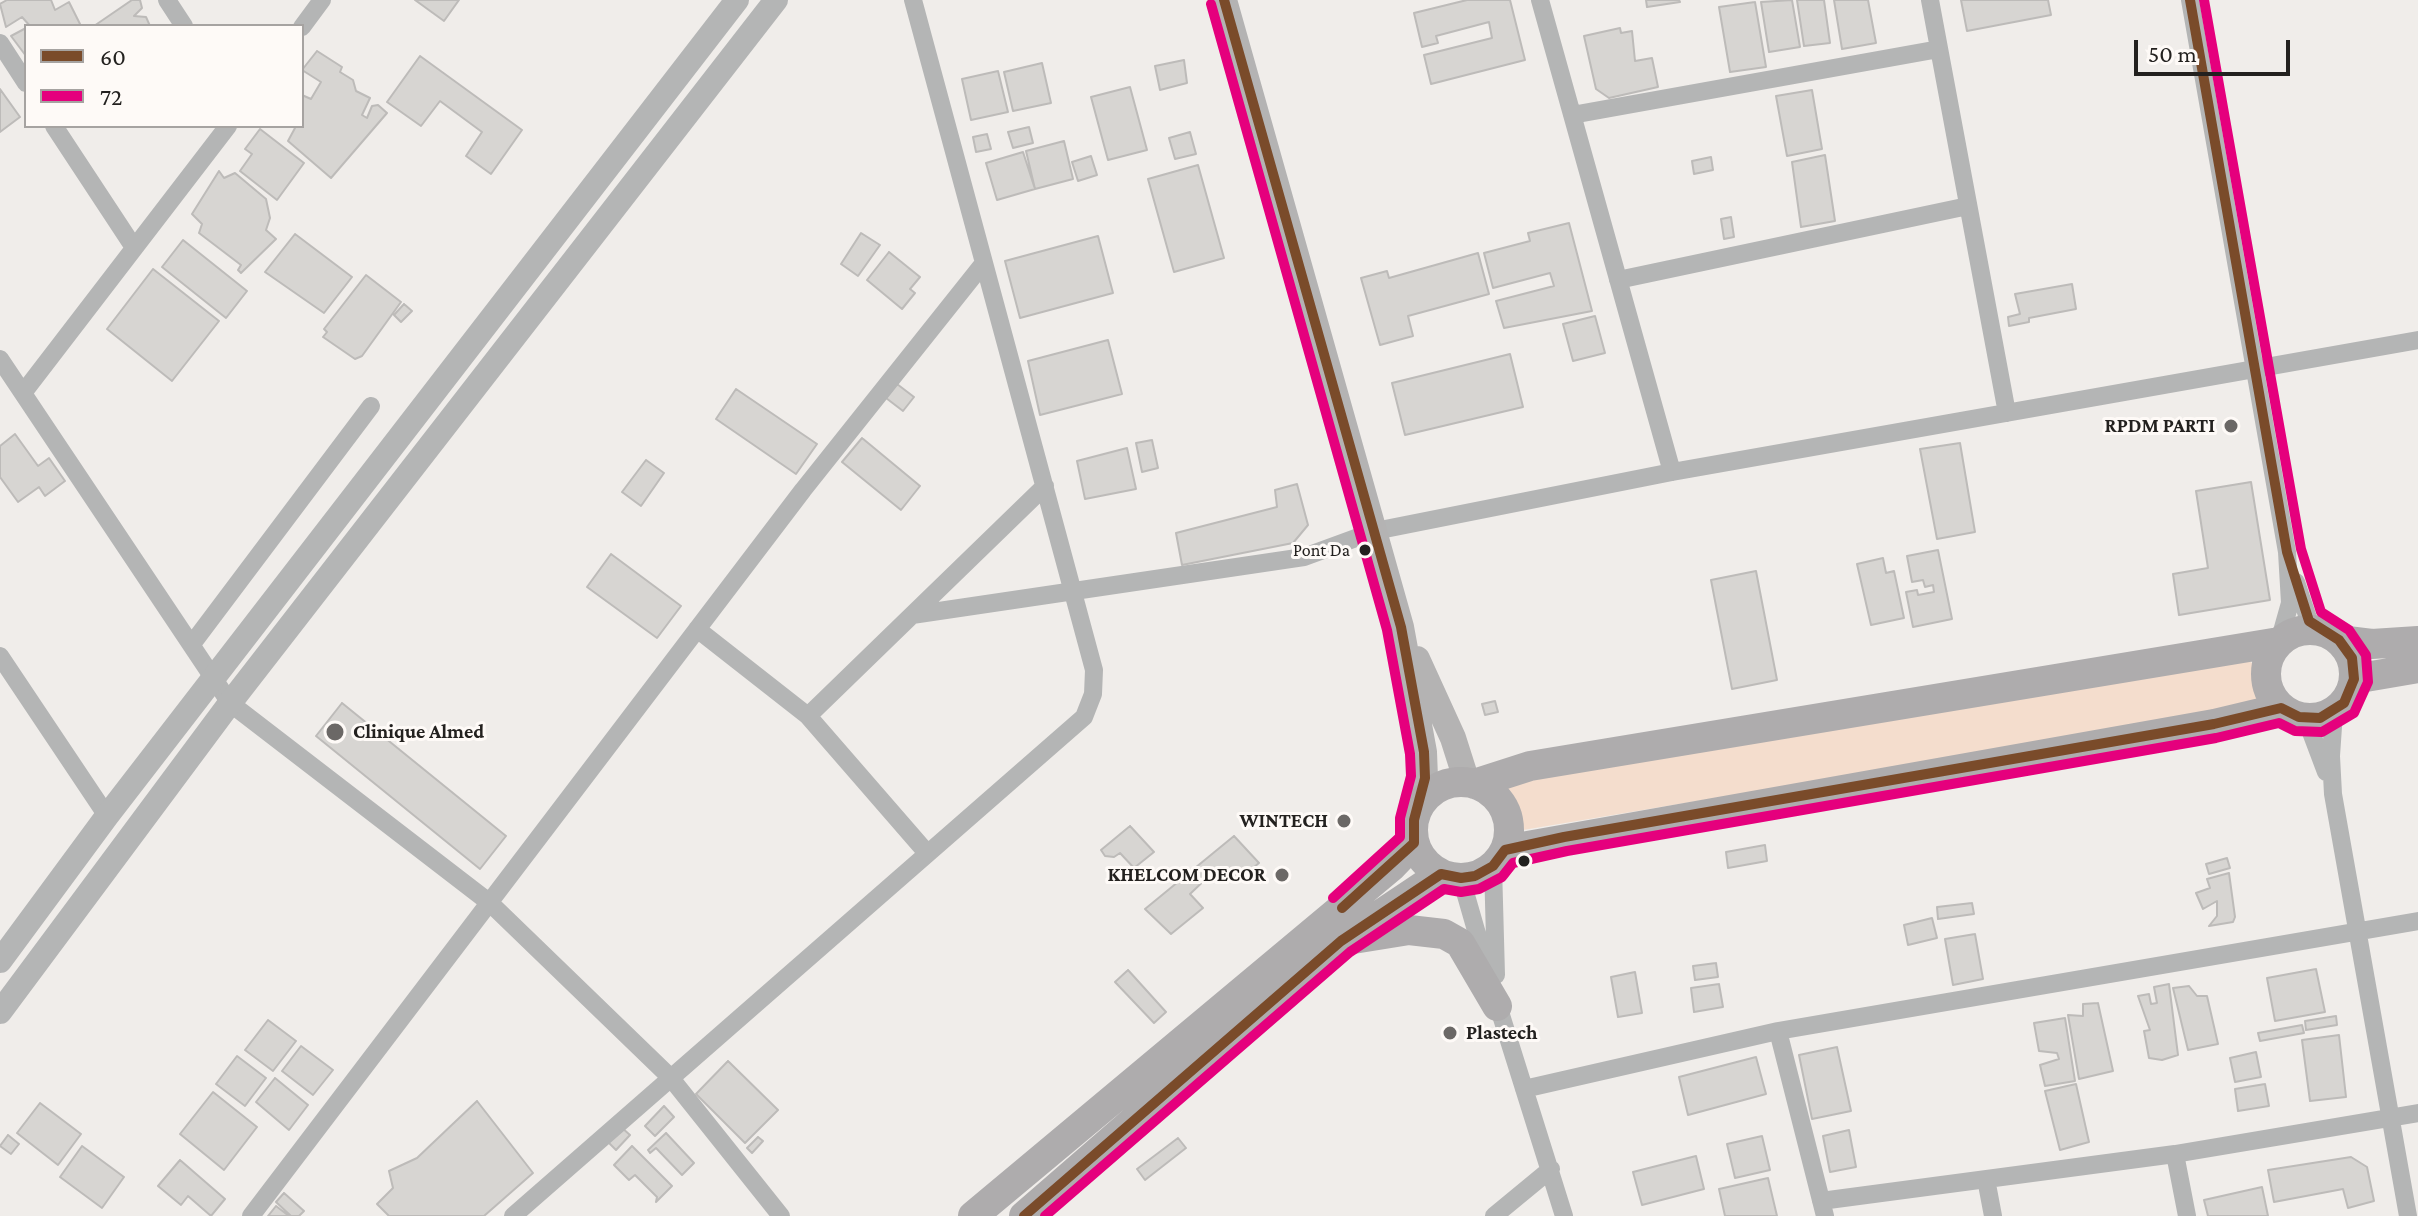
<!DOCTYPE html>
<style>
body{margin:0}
#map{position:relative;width:2418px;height:1216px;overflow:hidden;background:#f0edea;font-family:"Crimson Pro",serif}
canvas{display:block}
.legend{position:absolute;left:24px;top:24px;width:280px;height:104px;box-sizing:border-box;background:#fefaf7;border:2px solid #a6a3a1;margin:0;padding:10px 14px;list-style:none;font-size:24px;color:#23211f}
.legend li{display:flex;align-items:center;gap:16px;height:40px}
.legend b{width:40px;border:2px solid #a6a3a1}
.scale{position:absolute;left:2134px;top:40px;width:156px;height:36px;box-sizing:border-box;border:4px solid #23211f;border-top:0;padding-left:10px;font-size:24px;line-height:28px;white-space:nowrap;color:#23211f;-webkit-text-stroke:6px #fefaf7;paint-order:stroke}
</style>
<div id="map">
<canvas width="2418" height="1216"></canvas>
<ul class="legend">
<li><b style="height:10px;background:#7a4b2a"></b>60</li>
<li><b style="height:10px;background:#e5007d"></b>72</li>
</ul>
<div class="scale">50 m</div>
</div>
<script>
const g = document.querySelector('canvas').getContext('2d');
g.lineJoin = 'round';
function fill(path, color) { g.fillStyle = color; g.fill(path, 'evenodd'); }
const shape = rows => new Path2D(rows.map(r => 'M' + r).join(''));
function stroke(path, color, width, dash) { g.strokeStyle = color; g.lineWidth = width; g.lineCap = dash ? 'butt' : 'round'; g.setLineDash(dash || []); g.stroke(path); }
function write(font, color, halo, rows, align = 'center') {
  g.font = font + ' "Crimson Pro",serif'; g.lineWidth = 6; g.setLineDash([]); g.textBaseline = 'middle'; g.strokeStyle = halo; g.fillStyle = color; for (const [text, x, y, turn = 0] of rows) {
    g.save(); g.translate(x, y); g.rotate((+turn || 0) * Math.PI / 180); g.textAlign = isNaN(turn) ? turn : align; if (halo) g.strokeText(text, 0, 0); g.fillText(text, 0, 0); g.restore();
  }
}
fill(shape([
 [2245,658,2256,666,2262,692,2249,709,1523,830,1516,801,1503,783]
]), '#f4ddcd');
const building = shape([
 [7,0,51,0,55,10,69,2,81,26,30,26,22,17,6,27,0,4,7,0],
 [132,0,140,0,142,8,134,16,146,17,150,26,94,26,132,0],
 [415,0,459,0,444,21,415,0],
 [1467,0,1510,0,1525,60,1431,84,1424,55,1492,38,1489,22,1436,36,1438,43,1422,47,1414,13,1467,0],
 [1646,0,1679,0,1680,2,1647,7,1646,0],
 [1792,0,1800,47,1769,52,1761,2,1792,0],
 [1797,0,1824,0,1830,43,1804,46,1797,0],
 [1834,0,1868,0,1876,43,1842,49,1834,0],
 [1961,0,2048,0,2051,15,1967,31,1961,0],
 [1755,2,1766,67,1730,72,1719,7,1755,2],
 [26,28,26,56,11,36,26,28],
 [1620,28,1621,33,1632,31,1635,61,1652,58,1658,87,1609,98,1596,89,1584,36,1620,28],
 [317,51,342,67,340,72,353,80,356,91,370,98,362,115,367,118,372,106,378,105,387,113,331,178,288,141,295,128,293,126,302,126,302,95,311,99,321,82,302,70,317,51],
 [420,56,522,130,491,174,466,156,482,132,440,101,421,126,387,102,420,56],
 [1184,60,1187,83,1160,90,1155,66,1184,60],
 [1042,63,1051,103,1013,111,1004,72,1042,63],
 [998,71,1008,112,971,120,962,79,998,71],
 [1130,87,1147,150,1108,160,1091,97,1130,87],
 [0,89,20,117,0,132,0,89],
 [1812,90,1822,149,1787,156,1776,96,1812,90],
 [1029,127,1033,143,1013,148,1008,132,1029,127],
 [260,129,304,163,277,200,240,171,252,154,245,149,260,129],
 [1190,132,1196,154,1175,159,1169,138,1190,132],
 [987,134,991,149,976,152,973,137,987,134],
 [1064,141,1073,179,1035,189,1026,151,1064,141],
 [1023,152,1035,189,997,200,986,163,1023,152],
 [1825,155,1835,221,1801,227,1792,162,1825,155],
 [1091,156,1097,175,1078,181,1072,162,1091,156],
 [1711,157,1713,170,1694,174,1692,161,1711,157],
 [1198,165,1224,258,1174,272,1148,179,1198,165],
 [219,171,224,178,235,173,266,199,270,218,266,230,276,239,241,273,238,270,241,265,199,233,202,224,192,214,219,171],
 [1731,217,1734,237,1724,239,1721,219,1731,217],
 [1569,223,1592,311,1504,328,1496,301,1554,286,1550,273,1493,288,1484,253,1530,241,1528,233,1569,223],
 [861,233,880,245,858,276,841,264,861,233],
 [295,234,352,277,324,313,265,272,295,234],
 [1098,236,1113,293,1020,318,1005,261,1098,236],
 [183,240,247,291,226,318,162,267,183,240],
 [889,252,920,277,910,289,915,293,902,309,867,280,889,252],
 [1478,253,1489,294,1408,316,1413,336,1380,345,1361,278,1387,271,1389,278,1478,253],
 [153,269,219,321,172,381,107,329,153,269],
 [366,275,401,302,362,356,355,359,323,337,327,332,324,329,366,275],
 [2072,284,2076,309,2029,318,2029,322,2009,326,2008,317,2020,314,2015,294,2072,284],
 [404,304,412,311,401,322,394,315,404,304],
 [1595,316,1605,353,1573,361,1563,324,1595,316],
 [1108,340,1122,394,1040,415,1028,361,1108,340],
 [1510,354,1523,407,1405,435,1392,383,1510,354],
 [897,384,914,397,903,411,886,398,897,384],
 [736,389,817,444,796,474,716,419,736,389],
 [15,434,38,466,49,458,65,481,45,496,39,487,18,502,0,477,0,446,15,434],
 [862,438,920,486,901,510,842,462,862,438],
 [1152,440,1158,468,1142,472,1136,443,1152,440],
 [1960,443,1975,532,1937,539,1920,449,1960,443],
 [1127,448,1136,489,1085,499,1077,461,1127,448],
 [646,460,664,473,641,506,622,492,646,460],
 [2251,482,2270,600,2179,615,2173,574,2208,568,2196,491,2251,482],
 [1297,484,1308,525,1293,543,1182,565,1176,533,1277,507,1275,490,1297,484],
 [1938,550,1952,619,1913,627,1906,592,1917,590,1918,595,1934,592,1933,585,1925,587,1923,580,1912,582,1907,556,1938,550],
 [611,554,681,606,657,638,587,587,611,554],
 [1883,558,1886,573,1894,571,1904,618,1871,625,1857,564,1883,558],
 [1756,571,1777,680,1732,689,1711,580,1756,571],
 [1495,701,1498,712,1485,715,1482,704,1495,701],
 [342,703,506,836,480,869,316,736,342,703],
 [1130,826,1154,852,1134,868,1120,853,1114,857,1105,856,1101,850,1130,826],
 [1234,836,1259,863,1237,881,1227,869,1212,873,1190,894,1203,908,1171,934,1145,909,1234,836],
 [1765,845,1767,861,1728,868,1726,852,1765,845],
 [2227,858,2230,868,2209,874,2206,864,2227,858],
 [2229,873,2235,917,2233,922,2209,926,2217,916,2217,901,2203,909,2196,893,2210,888,2207,879,2229,873],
 [1972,903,1974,914,1938,919,1937,907,1972,903],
 [1932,918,1937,938,1908,945,1904,925,1932,918],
 [1975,934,1983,979,1953,985,1945,939,1975,934],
 [1716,963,1718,977,1695,980,1693,966,1716,963],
 [2316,969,2325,1012,2275,1021,2267,978,2316,969],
 [1128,970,1166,1012,1154,1023,1115,982,1128,970],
 [1635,972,1642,1013,1618,1017,1611,977,1635,972],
 [1719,984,1723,1007,1694,1012,1691,988,1719,984],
 [2169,984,2178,1055,2162,1060,2149,1058,2144,1031,2150,1030,2138,996,2149,994,2151,1004,2157,1003,2154,987,2169,984],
 [2189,986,2197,996,2207,996,2218,1044,2188,1050,2173,988,2189,986],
 [2098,1003,2113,1071,2079,1079,2068,1015,2083,1016,2083,1004,2098,1003],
 [2336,1016,2337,1025,2306,1030,2305,1021,2336,1016],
 [2065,1018,2075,1081,2045,1086,2040,1065,2059,1059,2057,1053,2039,1051,2034,1023,2065,1018],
 [268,1020,296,1041,273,1071,245,1050,268,1020],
 [2302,1025,2304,1033,2260,1041,2258,1033,2302,1025],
 [2339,1035,2346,1097,2310,1101,2302,1040,2339,1035],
 [301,1046,333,1070,313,1095,282,1071,301,1046],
 [1837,1047,1851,1111,1812,1119,1799,1055,1837,1047],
 [2256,1052,2261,1077,2235,1082,2230,1058,2256,1052],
 [237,1056,266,1078,245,1106,216,1084,237,1056],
 [1756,1057,1766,1094,1688,1115,1679,1077,1756,1057],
 [728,1061,778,1110,745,1143,696,1094,728,1061],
 [275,1078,308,1105,289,1130,256,1102,275,1078],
 [2076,1084,2089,1142,2060,1150,2045,1091,2076,1084],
 [2265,1084,2269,1106,2238,1111,2235,1089,2265,1084],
 [213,1092,257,1127,224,1170,180,1134,213,1092],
 [477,1101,533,1173,484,1216,389,1216,377,1204,393,1188,389,1171,417,1158,477,1101],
 [40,1103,81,1134,58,1165,17,1133,40,1103],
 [664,1106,674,1117,655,1136,645,1126,664,1106],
 [621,1127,630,1135,616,1150,607,1141,621,1127],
 [1849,1130,1856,1167,1830,1172,1823,1136,1849,1130],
 [666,1133,694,1163,682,1175,656,1148,650,1153,648,1150,666,1133],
 [8,1135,19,1144,11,1154,0,1146,8,1135],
 [1762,1136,1770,1170,1735,1178,1727,1144,1762,1136],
 [758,1137,763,1141,752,1153,747,1148,758,1137],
 [1178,1138,1186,1148,1145,1180,1137,1169,1178,1138],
 [82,1146,124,1177,102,1208,60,1177,82,1146],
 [632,1146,672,1186,656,1202,657,1197,635,1175,629,1180,614,1165,632,1146],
 [1696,1156,1704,1189,1642,1205,1633,1172,1696,1156],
 [2351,1157,2367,1167,2374,1201,2348,1208,2343,1189,2274,1202,2268,1170,2351,1157],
 [180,1160,225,1199,211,1216,188,1196,181,1205,158,1186,180,1160],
 [1768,1178,1777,1216,1725,1216,1719,1189,1768,1178],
 [2262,1187,2268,1216,2208,1216,2204,1200,2262,1187],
 [284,1193,304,1211,299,1216,291,1216,276,1202,284,1193],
 [276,1206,289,1216,268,1216,276,1206]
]);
fill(building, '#d7d5d2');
stroke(building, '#bdbbb9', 2);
stroke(shape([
 [167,0,184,26],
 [1540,0,1672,472],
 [1930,0,2007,413],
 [2190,0,2287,552,2290,603,2279,642],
 [302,27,322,0],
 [0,43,26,83],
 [1572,115,1939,49],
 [54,126,133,246],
 [1618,280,1968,206],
 [0,359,230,703,490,903,670,1077,781,1216],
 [23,393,228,126],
 [2296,582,2309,621,2319,630],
 [912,615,1304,557,1375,531,1672,472,2418,340],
 [697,629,808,716,927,853],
 [192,644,371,406],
 [0,656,107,816],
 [2334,712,2331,756,2333,794,2408,1216],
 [808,716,1045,486],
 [2306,719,2326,772],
 [1493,866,1496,975],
 [1461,878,1488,972],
 [1495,996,1564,1216],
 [1778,1031,1825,1216],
 [1524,1089,1778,1031,2418,921],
 [2175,1154,2187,1216],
 [1986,1179,1993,1216],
 [1821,1201,2175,1154,2418,1113],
 [251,1216,803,490,983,264],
 [513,1216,1084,717,1093,694,1094,670,913,0],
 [1494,1216,1551,1169]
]), '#b4b5b5', 18);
stroke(shape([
 [0,961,107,816,737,0],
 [0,1012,230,703,776,0]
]), '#b4b5b5', 24);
stroke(shape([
 [1224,0,1401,627,1424,752,1425,778,1417,810],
 [1417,659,1453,738,1467,782]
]), '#b4b3b3', 26);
stroke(shape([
 '2266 674a44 44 0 1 1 88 0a44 44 0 1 1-88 0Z',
 [2339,640,2372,644,2418,641],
 [2354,679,2418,668],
 '1413 830a48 48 0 1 1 96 0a48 48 0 1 1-96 0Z',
 [1474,784,1530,766,2279,642],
 [1505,850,2214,724,2281,708],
 [1347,940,1409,930,1444,934,1460,943,1497,1006],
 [973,1216,1391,867,1414,843],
 [1024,1216,1341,941,1441,874]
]), '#aeacad', 30);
stroke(shape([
 [1224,0,1401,627,1424,752,1425,778,1414,820,1414,843,1342,908],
 [1024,1216,1341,941,1441,874,1461,878,1475,876,1493,866,1505,850,1564,837,2214,724,2281,708,2299,717,2320,718,2344,703,2354,679,2352,658,2339,640,2309,621,2287,552,2190,0]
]), '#7a4b2a', 10);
stroke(shape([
 [1211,4,1387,630,1410,754,1411,776,1400,818,1400,837,1333,898],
 [1045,1216,1350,952,1444,889,1461,892,1479,889,1502,877,1513,863,1567,851,2216,738,2279,723,2295,731,2322,732,2354,713,2368,682,2366,655,2349,630,2321,612,2301,549,2204,0]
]), '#e5007d', 10);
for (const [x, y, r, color] of [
 [2231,426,8,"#6b6866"],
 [1365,550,7,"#23211f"],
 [335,732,10,"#6b6866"],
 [1344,821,8,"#6b6866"],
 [1524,861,7,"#23211f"],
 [1282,875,8,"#6b6866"],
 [1450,1033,8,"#6b6866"]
]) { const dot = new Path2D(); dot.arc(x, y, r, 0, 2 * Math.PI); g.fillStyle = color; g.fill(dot); stroke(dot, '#fefaf7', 3); }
write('18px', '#23211f', '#fefaf7', [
 ["Pont Da",1350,550]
], 'right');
write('bold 20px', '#23211f', '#fefaf7', [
 ["RPDM PARTI",2215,426],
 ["Clinique Almed",353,732,"left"],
 ["WINTECH",1328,821],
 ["KHELCOM DECOR",1266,875],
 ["Plastech",1466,1033,"left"]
], 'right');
</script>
